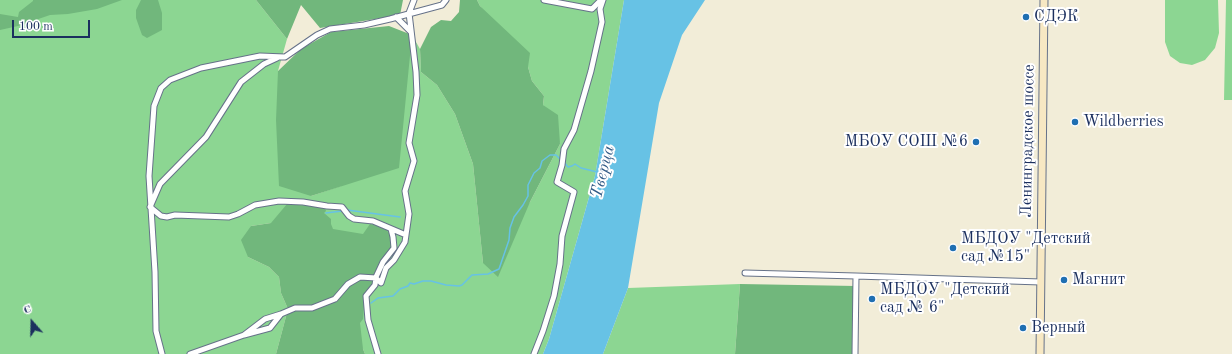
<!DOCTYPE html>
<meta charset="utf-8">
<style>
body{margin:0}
#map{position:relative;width:1232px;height:354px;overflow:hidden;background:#f2edd8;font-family:"Old Standard TT",serif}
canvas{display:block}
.north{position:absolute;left:12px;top:302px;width:40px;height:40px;-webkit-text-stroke:3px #fff;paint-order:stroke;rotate:340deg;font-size:11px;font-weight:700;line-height:16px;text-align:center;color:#1b2f5e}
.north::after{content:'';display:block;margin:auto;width:14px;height:18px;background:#1b2f5e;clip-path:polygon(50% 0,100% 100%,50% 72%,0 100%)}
.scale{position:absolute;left:12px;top:20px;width:78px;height:18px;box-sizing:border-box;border:2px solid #1b2f5e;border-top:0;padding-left:5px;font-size:12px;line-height:14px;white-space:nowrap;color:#1b2f5e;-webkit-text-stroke:3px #fff;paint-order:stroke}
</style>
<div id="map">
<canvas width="1232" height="354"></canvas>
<div class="north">С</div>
<div class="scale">100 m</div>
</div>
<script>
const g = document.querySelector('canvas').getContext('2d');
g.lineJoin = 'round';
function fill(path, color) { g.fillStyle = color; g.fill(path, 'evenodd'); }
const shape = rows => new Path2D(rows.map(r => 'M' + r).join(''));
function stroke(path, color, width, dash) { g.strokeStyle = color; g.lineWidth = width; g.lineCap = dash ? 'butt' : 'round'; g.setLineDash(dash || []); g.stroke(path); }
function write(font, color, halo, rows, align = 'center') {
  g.font = font + ' "Old Standard TT",serif'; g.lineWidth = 4; g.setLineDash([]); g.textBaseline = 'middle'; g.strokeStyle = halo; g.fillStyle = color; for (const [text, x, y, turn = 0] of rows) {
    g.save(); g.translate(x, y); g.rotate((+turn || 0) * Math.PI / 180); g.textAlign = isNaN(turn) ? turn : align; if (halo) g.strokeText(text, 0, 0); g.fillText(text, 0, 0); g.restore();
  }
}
fill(shape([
 [0,0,256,0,287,39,278,71,311,196,341,186,412,35,420,49,421,72,437,85,455,114,473,164,483,263,530,202,560,144,543,105,544,96,532,81,528,67,480,6,477,0,624,0,595,176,549,339,543,354,365,354,363,349,271,223,251,226,248,257,269,267,279,277,281,293,288,309,276,354,0,354],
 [1165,0,1218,0,1219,33,1215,48,1205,60,1192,65,1180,63,1170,56,1165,42],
 [1226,0,1232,0,1232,100,1224,100],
 [740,284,735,354,603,354,628,288]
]), '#8cd692');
fill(shape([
 [33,0,122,0,97,9,68,14,50,15,18,26,0,30,0,14,18,17,19,12,33,1],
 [141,0,158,0,162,13,162,30,147,38,142,35,136,18,136,10],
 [256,0,403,0,400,15,320,28,301,5,287,39],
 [460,0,477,0,480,6,530,53,528,67,532,81,544,96,543,105,558,115,560,144,530,202,498,277,483,263,473,164,455,114,437,85,421,72,420,49,431,27,441,20,451,21,459,12],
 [389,26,412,35,399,168,311,196,279,186,276,120,278,71,301,49,331,32],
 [287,204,319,207,325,208,326,211,324,213,331,219,331,224,333,229,363,234,370,224,385,228,392,237,393,248,374,276,372,286,364,304,363,319,360,323,363,349,365,354,276,354,288,309,281,293,279,277,269,267,248,257,241,240,251,226,271,223],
 [740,284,856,286,855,354,735,354]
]), '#71b77c');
fill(shape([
 [624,0,705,0,682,35,659,103,628,288,603,354,543,354,549,339,595,176]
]), '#67c2e5');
stroke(shape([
 [564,162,568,167,572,166,575,164,581,168,597,172],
 [347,210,400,217],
 [326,213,342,211],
 [371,303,378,298,393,296,400,289,408,286,410,283,414,284,423,281,431,281,446,285,459,286,462,285,472,275,488,274,499,269,509,240,510,228,514,217,523,205,528,196,528,185,534,173,540,168,542,161,550,155,556,155,561,160]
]), '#67c2e5', 1.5);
const minor = shape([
 [544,0,592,9,601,0],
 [396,17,411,32],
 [277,58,264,64,241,82,206,137,160,184,150,207,161,216,167,217,175,215,229,217,238,214,255,205,279,201,303,202,327,206,342,207,349,216,354,219,373,221,406,235,405,242,394,260,386,268,381,283,376,278,376,277,383,262,394,248,393,237,391,229],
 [406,235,409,214,405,191,414,161,409,143,417,95,416,72,409,13,414,0],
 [745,273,856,276,1041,282],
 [281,314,265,319,244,335,270,328,281,314,295,308,312,308,335,299,348,284,360,277,376,278,375,285,366,296,368,320,378,354],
 [162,354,156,331,155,272,149,176,154,106,161,88,170,80,201,68,260,56,285,57,317,35,330,29,364,25,390,19,442,5,446,0],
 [190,354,244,335],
 [534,354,543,331,554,296,560,264,562,236,574,192,557,182,562,165,564,149,574,130,591,71,602,22,600,9,603,0],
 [855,354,856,276]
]);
const secondary = shape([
 [1040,354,1044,0]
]);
stroke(minor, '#667289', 7);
stroke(secondary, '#667289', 9);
stroke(minor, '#fff', 5);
stroke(secondary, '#f7e8c3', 7);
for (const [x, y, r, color] of [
 [1026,17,4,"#1f6fb2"],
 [1075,122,4,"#1f6fb2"],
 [976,142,4,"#1f6fb2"],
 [953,248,4,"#1f6fb2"],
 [1064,280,4,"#1f6fb2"],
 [872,299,4,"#1f6fb2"],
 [1023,328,4,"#1f6fb2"]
]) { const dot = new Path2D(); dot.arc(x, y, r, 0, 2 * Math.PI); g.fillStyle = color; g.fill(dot); stroke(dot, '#fff', 1.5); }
write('16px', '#1b2f5e', '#fff', [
 ["СДЭК",1034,17],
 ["Wildberries",1083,122],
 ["МБОУ СОШ №6",968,142,"right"],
 ["МБДОУ \"Детский",961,239],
 ["сад №15\"",961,257],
 ["Магнит",1072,280],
 ["МБДОУ \"Детский",880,290],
 ["сад № 6\"",880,308],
 ["Верный",1031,328]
], 'left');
write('16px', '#1b2f5e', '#fff', [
 ["Ленинградское шоссе",1028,141,-89]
]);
write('italic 17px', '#325b86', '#fff', [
 ["Тверца",603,172,-76]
]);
</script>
